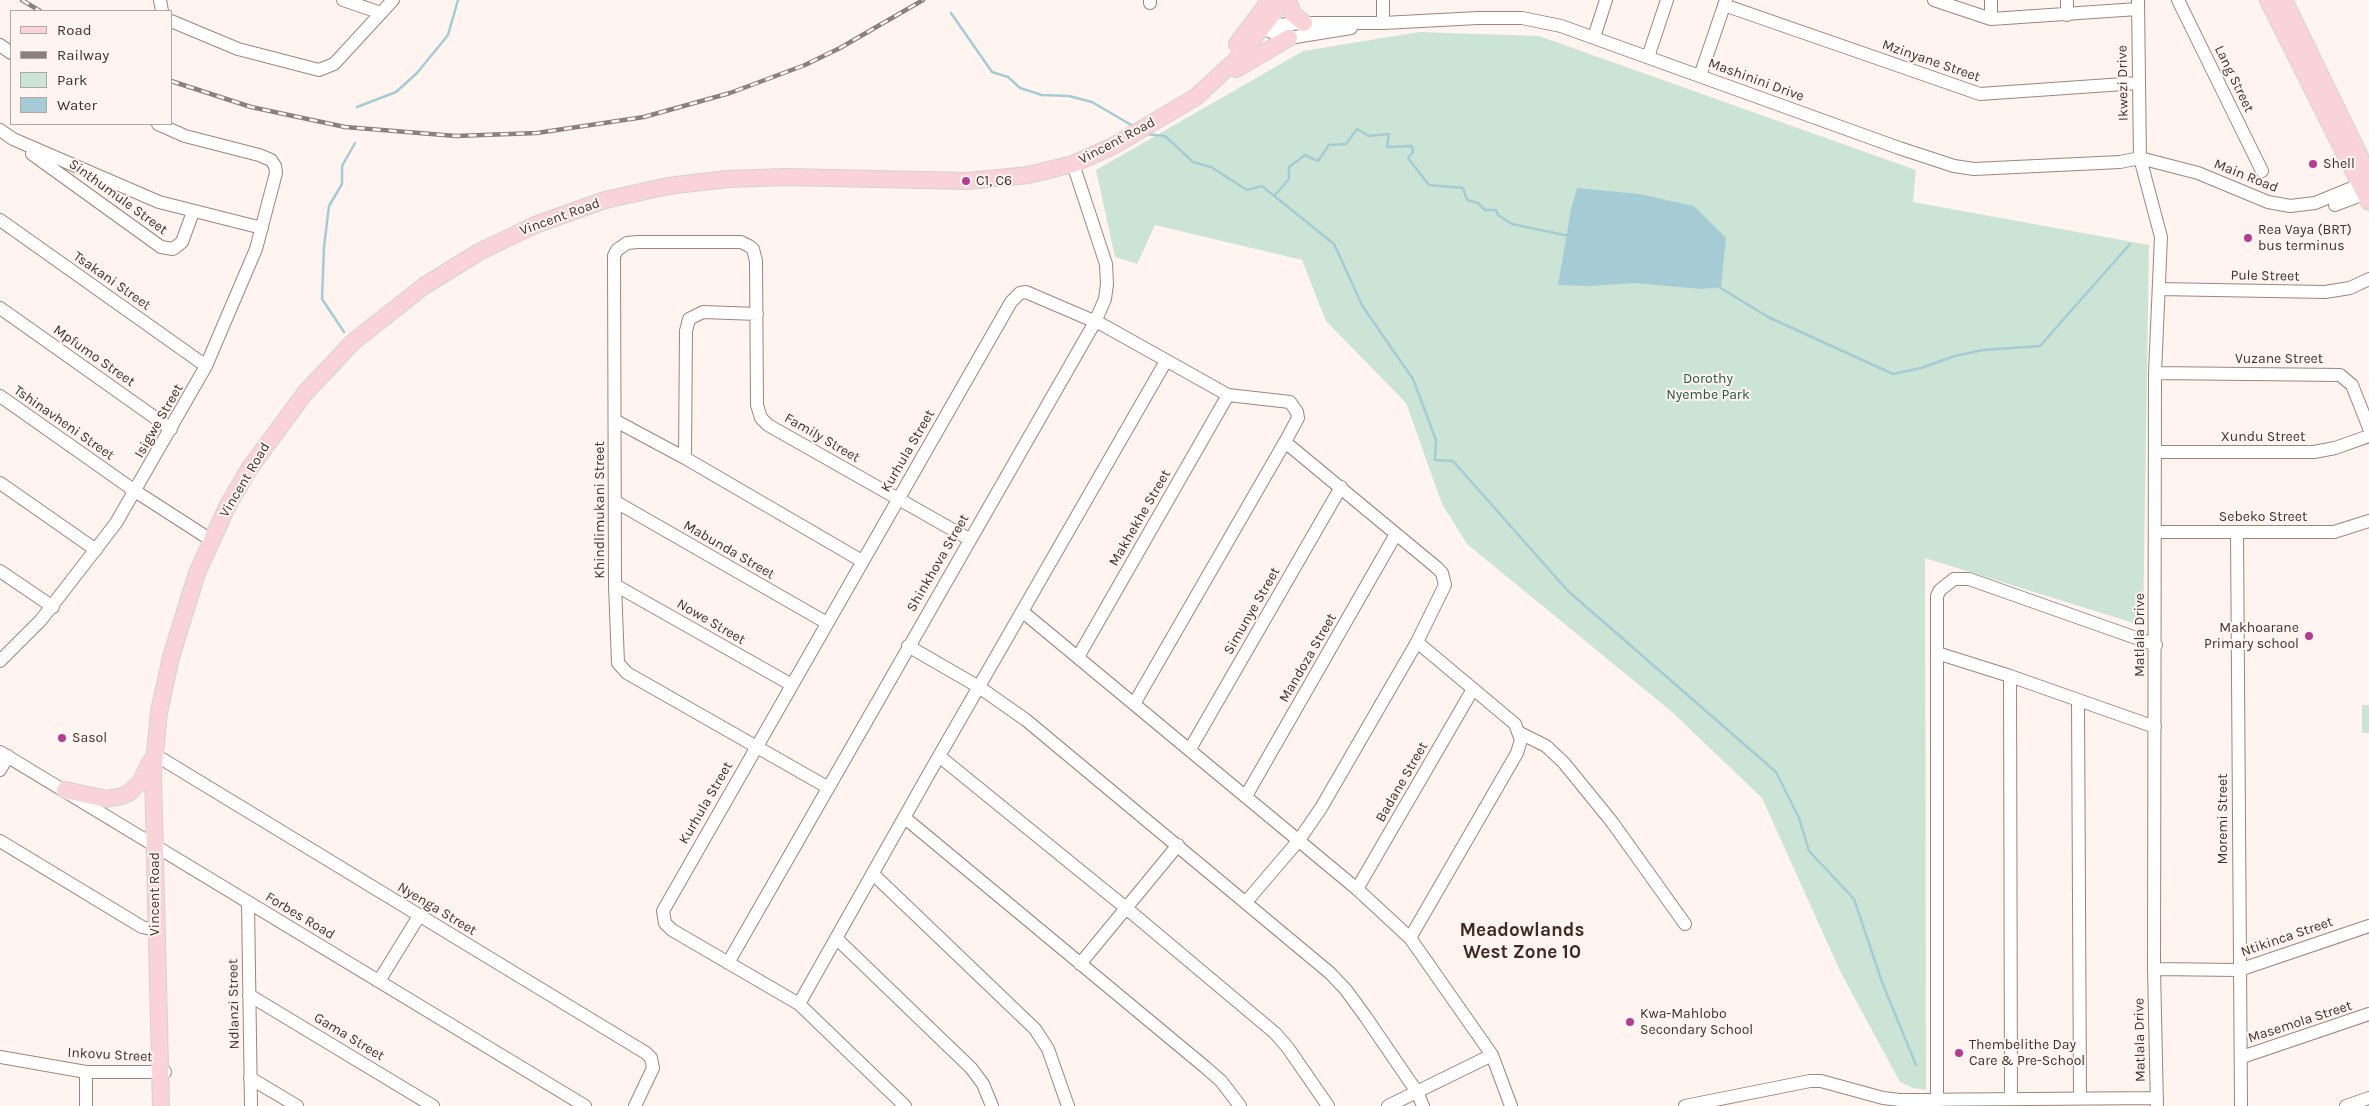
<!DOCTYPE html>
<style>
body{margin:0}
#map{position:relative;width:2369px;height:1106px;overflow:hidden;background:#fff4f0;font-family:Karla,sans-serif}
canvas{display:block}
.legend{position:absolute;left:10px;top:10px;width:162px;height:115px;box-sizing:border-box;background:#fff4f0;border:1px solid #b1a6a2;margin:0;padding:6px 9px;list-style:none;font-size:15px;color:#3c322e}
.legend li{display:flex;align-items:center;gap:10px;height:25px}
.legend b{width:25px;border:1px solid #b1a6a2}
</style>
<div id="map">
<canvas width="2369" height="1106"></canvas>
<ul class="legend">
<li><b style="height:6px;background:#f9d3d7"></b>Road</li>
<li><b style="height:6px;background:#8a807c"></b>Railway</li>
<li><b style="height:14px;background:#cce4d6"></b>Park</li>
<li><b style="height:14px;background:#a5cbd4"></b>Water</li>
</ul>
</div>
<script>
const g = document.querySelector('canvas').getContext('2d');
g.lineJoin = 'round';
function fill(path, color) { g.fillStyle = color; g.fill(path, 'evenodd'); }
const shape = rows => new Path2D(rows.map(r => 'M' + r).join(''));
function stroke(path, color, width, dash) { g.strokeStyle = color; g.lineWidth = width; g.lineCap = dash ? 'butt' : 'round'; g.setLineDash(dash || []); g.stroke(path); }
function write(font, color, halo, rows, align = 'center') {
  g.font = font + ' Karla,sans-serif'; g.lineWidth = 4; g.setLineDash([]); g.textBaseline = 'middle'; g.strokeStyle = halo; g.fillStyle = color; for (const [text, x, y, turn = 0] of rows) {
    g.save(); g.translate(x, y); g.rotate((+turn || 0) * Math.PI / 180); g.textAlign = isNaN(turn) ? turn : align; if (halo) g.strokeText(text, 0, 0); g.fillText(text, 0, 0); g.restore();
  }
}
fill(shape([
 [1419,32,1539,36,1916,170,1913,202,2149,245,2143,626,1925,558,1926,1090,1913,1088,1900,1082,1841,973,1762,798,1672,712,1467,544,1442,504,1406,403,1326,321,1302,260,1155,225,1137,264,1115,257,1096,170,1303,51],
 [2362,705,2369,705,2369,733,2362,733]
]), '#cce4d6');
fill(shape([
 [1577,188,1639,194,1694,206,1726,238,1721,287,1701,289,1636,283,1589,286,1558,285,1571,209]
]), '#a5cbd4');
stroke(shape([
 [951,13,992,72,1008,77,1020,88,1042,95,1069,96,1092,102,1133,126],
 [357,107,396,92,417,73,448,35,458,0],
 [1146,134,1165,136,1193,162,1211,167,1247,190,1262,186,1334,244,1363,307,1413,379,1436,440,1435,460,1453,461,1568,591,1776,772,1799,818,1809,851,1854,899,1882,982,1916,1065],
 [1275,195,1289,179,1289,167,1305,155,1318,161,1329,145,1346,144,1357,129,1369,136,1389,134,1387,147,1412,146,1413,152,1408,158,1429,185,1463,188,1467,200,1478,203,1485,210,1496,210,1498,215,1512,224,1569,236],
 [1719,287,1768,317,1893,374,1921,368,1955,356,1983,350,2040,346,2130,244],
 [344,332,322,299,324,247,329,206,342,184,342,166,355,143]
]), '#a5cbd4', 2.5);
const minor = shape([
 [160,0,162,11],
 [343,0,381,13],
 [1150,0,1150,3],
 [1934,0,1991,19,2138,9],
 [1991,0,1991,19],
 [2067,0,2067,15],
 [2138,0,2140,158,2161,237,2155,373,2154,969,2157,1106],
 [2178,0,2262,171],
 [1724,5,1980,94,2138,83],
 [171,21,238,49,319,70,334,64,393,0],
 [1383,23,1383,0],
 [1263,24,1264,28,1271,32,1289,38,1351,28],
 [1259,30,1275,25,1304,23,1383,23,1478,18,1522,18,1561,26,1899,148,1954,166,1974,169,2120,162,2140,158,2198,173,2268,202,2290,206,2315,203,2369,181],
 [1594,37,1606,0],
 [0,45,11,53],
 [1648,57,1667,0],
 [1700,76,1726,0],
 [0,130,13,139,159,202,262,228],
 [32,154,161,247,173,249,182,242,193,212],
 [2335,205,2369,192],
 [0,220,206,366],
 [2159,289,2325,292,2350,288,2369,279],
 [0,308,171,429],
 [2155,373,2340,375,2352,385,2369,428],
 [0,396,135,491,211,540],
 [616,421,685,458,862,561],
 [2155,452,2314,452,2335,448,2369,436],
 [685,458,686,331,689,319,703,312,757,314],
 [0,483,96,550],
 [616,502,827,623],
 [2155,532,2334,532,2369,521],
 [2237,532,2241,1106],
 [0,571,53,607],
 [615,585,792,685],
 [1023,612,1357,889,1410,938,1492,1055,1511,1106],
 [908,646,979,687,1026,720,1330,973,1346,990,1365,1016,1417,1092,1423,1106],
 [1937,653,2010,676,2155,727],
 [1078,657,1228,395],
 [0,661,41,620,116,523,206,366,256,249,276,173,275,166,271,160,259,155,185,136,158,124],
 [2010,676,2011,1099],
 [2078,701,2080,1098],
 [1520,733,1546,746,1564,763,1612,822,1685,924],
 [1190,749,1341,487],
 [0,752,585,1106],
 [939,756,1126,908,1275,1033,1288,1048,1328,1106],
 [162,759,646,1053,651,1058,653,1068,635,1106],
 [0,770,8,756],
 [827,787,627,673,618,663,615,585,614,256,617,250,627,243,638,242,741,242,749,246,753,249,756,261,757,405,761,418,768,425,969,539],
 [1246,796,1396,534],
 [905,818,1205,1067,1221,1081,1240,1106],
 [0,841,142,927,156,930],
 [873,874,1035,1029,1048,1049,1068,1106],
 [1357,889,1473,689],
 [248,902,251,1106],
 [1246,902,1299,840,1321,808,1417,642,1445,585,1442,573,1436,567,1285,442],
 [836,938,971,1068,983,1084,992,1106],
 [1410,938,1517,753,1521,740,1515,724,1417,642],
 [728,963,1095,322,1105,299,1107,284,1106,264,1073,164],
 [1080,964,1178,845],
 [2154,969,2239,970,2369,926],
 [379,981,419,916],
 [249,995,433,1106],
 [799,1004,931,770,1166,361],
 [0,1057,86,1072,165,1072],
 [2242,1057,2369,1014],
 [250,1078,297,1106],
 [86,1106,86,1072],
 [905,1106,799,1004,672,930,665,923,663,911,1011,302,1020,293,1026,292,1103,325,1228,395,1290,402,1297,412,1298,418,1285,442,1134,704],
 [1388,1106,1492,1055],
 [1685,1106,1810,1081,1821,1081,1883,1098,1900,1100,2157,1098],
 [1937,1106,1937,596,1940,590,1954,579,1969,579,2156,645],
 [2346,1106,2369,1098]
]);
const major = shape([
 [1288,0,1293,14,1304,23],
 [2268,0,2369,202],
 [2284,0,2369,175],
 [1237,44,1270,0],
 [1236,69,1289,38],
 [65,790,106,799,122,796,129,793,141,781,151,761],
 [161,1106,153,774,159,712,171,657,197,573,228,505,249,469,305,393,353,342,424,286,479,252,535,225,605,200,668,186,727,179,786,177,968,181,1028,175,1073,164,1113,146,1196,97,1237,59,1284,0]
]);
stroke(minor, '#9d857c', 14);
stroke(major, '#d4d2d1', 18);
stroke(minor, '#fff', 12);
stroke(major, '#f9d3d7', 16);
const rail = shape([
 [22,0,40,11],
 [171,81,251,107,345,127,456,136,537,133,644,117,730,93,805,65,840,48,923,0]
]);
stroke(rail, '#8a807c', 4.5);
stroke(rail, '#fff4f0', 2.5, [8]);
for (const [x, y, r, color] of [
 [2313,164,5,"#b53d91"],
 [966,181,5,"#b53d91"],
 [2248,238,5,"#b53d91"],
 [2309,636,5,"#b53d91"],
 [62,738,5,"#b53d91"],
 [1630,1022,5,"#b53d91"],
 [1959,1053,5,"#b53d91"]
]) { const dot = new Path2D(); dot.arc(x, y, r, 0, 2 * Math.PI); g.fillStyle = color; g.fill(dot); stroke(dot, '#fff4f0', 2); }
write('14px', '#3c322e', '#fff4f0', [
 ["Mzinyane Street",1931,61,19],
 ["Lang Street",2234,79,64],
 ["Mashinini Drive",1756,80,20],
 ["Ikwezi Drive",2123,83,-91],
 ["Vincent Road",1117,141,-28],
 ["Main Road",2246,176,22],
 ["Sinthumule Street",118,197,36],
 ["Vincent Road",560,217,-20],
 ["Pule Street",2265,276,1],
 ["Tsakani Street",112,281,35],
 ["Mpfumo Street",94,356,35],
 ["Vuzane Street",2279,359],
 ["Isigwe Street",159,421,-60],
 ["Tshinavheni Street",64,423,35],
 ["Xundu Street",2263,437],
 ["Family Street",822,438,30],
 ["Kurhula Street",908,451,-60],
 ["Vincent Road",245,480,-59],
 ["Khindlimukani Street",600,510,-90],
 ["Sebeko Street",2263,517],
 ["Makhekhe Street",1140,518,-60],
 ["Mabunda Street",729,550,30],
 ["Shinkhova Street",938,563,-60],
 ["Simunye Street",1252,611,-60],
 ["Nowe Street",711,622,30],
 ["Matlala Drive",2140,635,-90],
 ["Mandoza Street",1308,658,-60],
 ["Badane Street",1402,782,-60],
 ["Kurhula Street",706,803,-60],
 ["Moremi Street",2223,819,-90],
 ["Vincent Road",155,894,-90],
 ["Nyenga Street",437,909,31],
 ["Forbes Road",300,916,31],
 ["Ntikinca Street",2287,937,-19],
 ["Ndlanzi Street",234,1004,-91],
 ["Masemola Street",2300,1022,-18],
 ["Gama Street",349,1037,31],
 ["Matlala Drive",2140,1040,-91],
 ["Inkovu Street",110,1055,3]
]);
write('14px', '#3c322e', '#fff4f0', [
 ["Shell",2323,164],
 ["C1, C6",976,181],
 ["Rea Vaya (BRT)",2258,230],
 ["bus terminus",2258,246],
 ["Makhoarane",2299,628,"right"],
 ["Primary school",2299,644,"right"],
 ["Sasol",72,738],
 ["Kwa-Mahlobo",1640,1014],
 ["Secondary School",1640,1030],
 ["Thembelithe Day",1969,1045],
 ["Care & Pre-School",1969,1061]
], 'left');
write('14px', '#21573e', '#fff4f0', [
 ["Dorothy",1708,379],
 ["Nyembe Park",1708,395]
]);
write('bold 19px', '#3d2a22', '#fff4f0', [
 ["Meadowlands",1522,931],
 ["West Zone 10",1522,953]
]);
</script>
